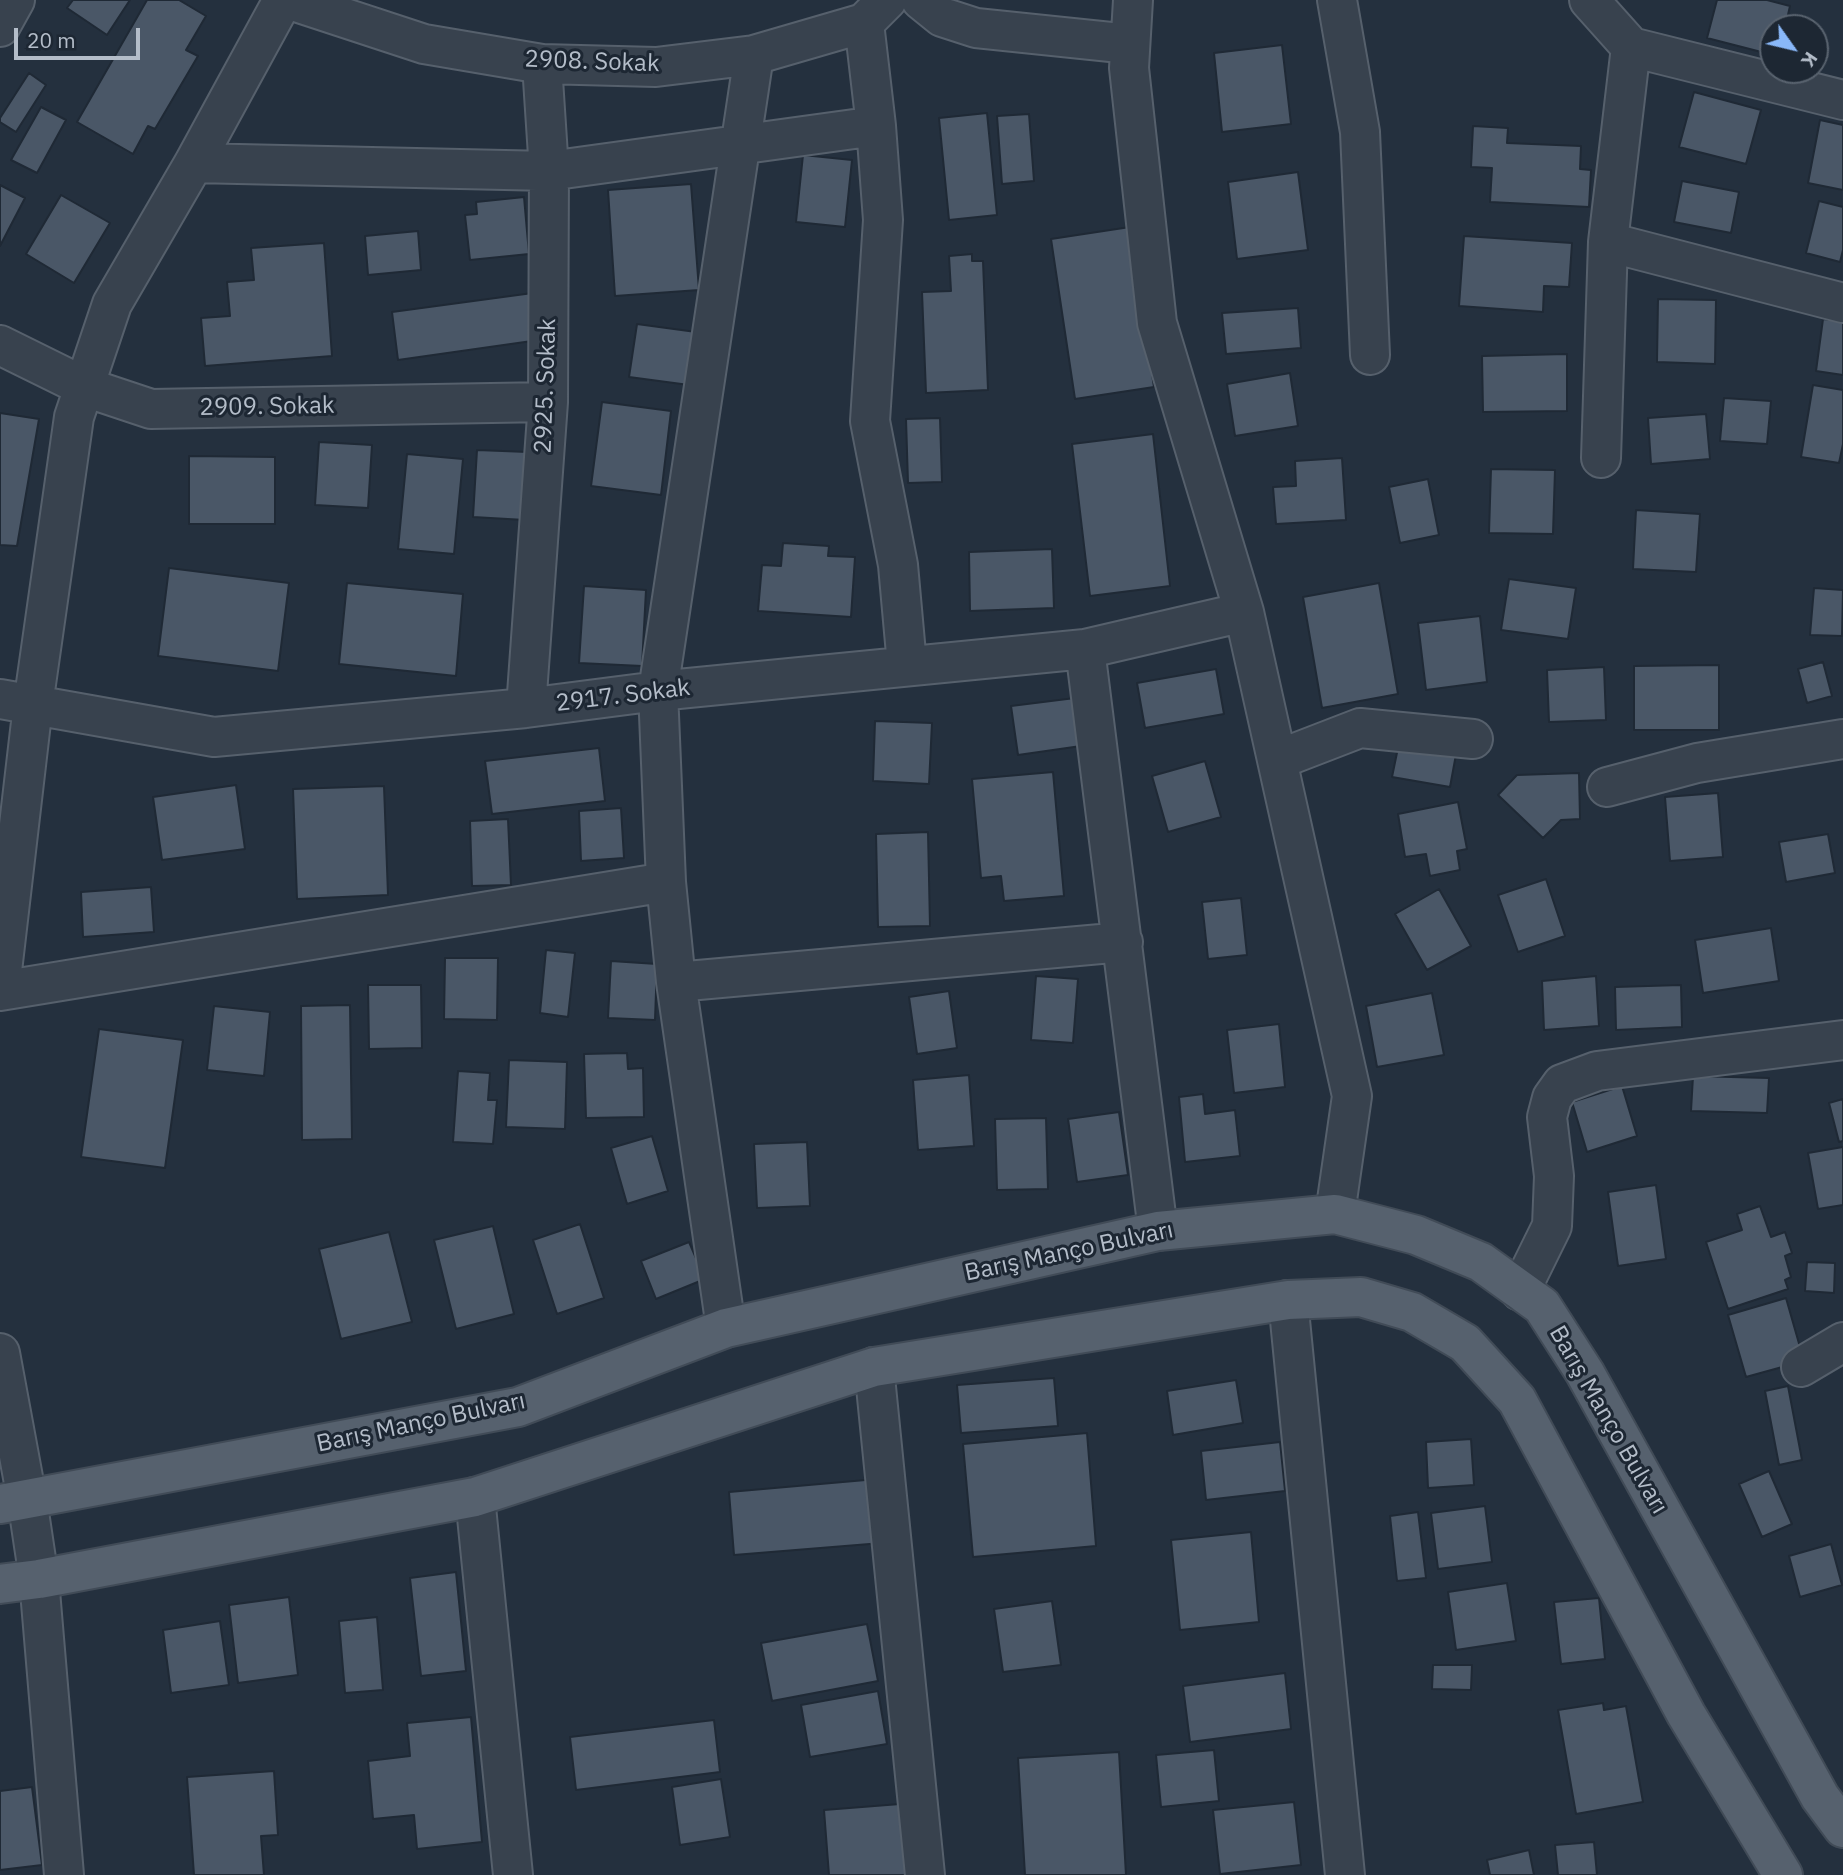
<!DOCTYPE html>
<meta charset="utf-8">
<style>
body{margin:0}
#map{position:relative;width:1843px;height:1875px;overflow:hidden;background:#24303e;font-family:"IBM Plex Sans",sans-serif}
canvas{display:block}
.north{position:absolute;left:1759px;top:14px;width:70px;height:70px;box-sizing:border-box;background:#1d2733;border:2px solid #59636f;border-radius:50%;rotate:124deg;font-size:19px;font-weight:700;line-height:28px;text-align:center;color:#b4bdc9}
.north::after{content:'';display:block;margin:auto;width:24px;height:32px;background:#89b8f9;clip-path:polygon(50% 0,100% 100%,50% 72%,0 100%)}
.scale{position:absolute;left:14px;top:28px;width:126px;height:32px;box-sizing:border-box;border:4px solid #b4bdc9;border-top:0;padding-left:9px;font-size:21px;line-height:24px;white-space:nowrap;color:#b4bdc9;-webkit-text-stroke:5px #1d2733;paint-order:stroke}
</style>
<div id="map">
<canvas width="1843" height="1875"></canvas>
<div class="north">K</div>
<div class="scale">20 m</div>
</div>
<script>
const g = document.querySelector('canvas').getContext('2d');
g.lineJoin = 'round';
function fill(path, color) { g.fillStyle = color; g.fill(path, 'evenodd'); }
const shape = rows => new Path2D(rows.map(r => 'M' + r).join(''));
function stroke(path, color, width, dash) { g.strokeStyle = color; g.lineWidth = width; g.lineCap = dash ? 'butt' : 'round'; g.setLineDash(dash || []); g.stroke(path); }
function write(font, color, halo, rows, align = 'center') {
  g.font = font + ' "IBM Plex Sans",sans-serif'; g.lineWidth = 6; g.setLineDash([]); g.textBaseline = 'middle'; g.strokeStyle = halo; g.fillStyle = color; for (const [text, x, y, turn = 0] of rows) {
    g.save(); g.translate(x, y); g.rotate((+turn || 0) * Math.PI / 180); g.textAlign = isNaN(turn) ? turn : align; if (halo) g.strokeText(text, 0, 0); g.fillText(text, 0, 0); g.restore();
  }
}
const building = shape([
 [73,0,130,0,107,35,67,8,73,0],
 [147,0,179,0,206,16,186,50,198,56,155,129,148,126,133,154,77,122,147,0],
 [1717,0,1767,0,1790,6,1785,28,1773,28,1773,55,1707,38,1717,0],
 [1282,45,1291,124,1222,132,1214,53,1282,45],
 [29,73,46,85,16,132,0,122,0,118,29,73],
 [1694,92,1761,110,1746,164,1679,147,1694,92],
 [41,107,66,120,37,173,11,160,41,107],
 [987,113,997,215,949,220,939,118,987,113],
 [1029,114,1034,181,1002,184,997,116,1029,114],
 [1820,120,1843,125,1843,190,1808,183,1820,120],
 [1473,126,1508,128,1507,143,1581,146,1580,169,1591,170,1589,207,1490,202,1492,168,1471,167,1473,126],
 [803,155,852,160,845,227,796,222,803,155],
 [1298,172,1308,250,1237,259,1228,182,1298,172],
 [1682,181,1739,192,1731,233,1674,222,1682,181],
 [691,184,699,290,615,296,608,190,691,184],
 [0,185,25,198,0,246,0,185],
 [61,195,110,223,74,283,26,254,61,195],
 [524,197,529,254,470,260,465,215,477,214,476,202,524,197],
 [1819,201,1843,207,1843,250,1840,262,1806,253,1819,201],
 [1130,227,1154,387,1075,399,1051,239,1130,227],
 [418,231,421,270,368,275,365,236,418,231],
 [1464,236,1572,243,1569,287,1544,286,1543,312,1459,306,1464,236],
 [324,243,332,356,205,366,201,318,230,316,227,282,254,280,251,248,324,243],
 [972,254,972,261,983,261,988,390,926,393,922,292,951,291,949,256,972,254],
 [540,292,546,339,398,360,392,312,540,292],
 [1658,299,1716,300,1715,364,1657,362,1658,299],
 [1298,308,1301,348,1226,354,1222,313,1298,308],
 [1823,319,1843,321,1843,375,1816,371,1823,319],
 [637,324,696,332,689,385,629,377,637,324],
 [1567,354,1567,411,1483,412,1482,356,1567,354],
 [1290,373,1298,426,1235,436,1227,384,1290,373],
 [1813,385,1843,390,1843,444,1839,463,1801,457,1813,385],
 [1724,398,1771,401,1767,444,1720,441,1724,398],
 [602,402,671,411,661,495,591,486,602,402],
 [0,413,39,419,17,546,0,545,0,413],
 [1706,414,1710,459,1651,464,1648,418,1706,414],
 [940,418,942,482,908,483,906,419,940,418],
 [1153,434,1170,586,1090,596,1072,444,1153,434],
 [319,442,372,445,368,508,315,505,319,442],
 [477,450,528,452,525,520,473,517,477,450],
 [407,454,463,459,454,554,398,549,407,454],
 [189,456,275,457,275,524,189,524,189,456],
 [1342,458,1346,520,1276,524,1273,487,1296,486,1295,461,1342,458],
 [1491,469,1555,470,1553,534,1489,533,1491,469],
 [1428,479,1439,535,1400,543,1389,487,1428,479],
 [1636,510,1700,514,1696,572,1633,569,1636,510],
 [783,543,829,546,828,556,855,557,851,617,758,611,762,565,781,566,783,543],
 [1052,549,1054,608,970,611,969,552,1052,549],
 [169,568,289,583,278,671,158,656,169,568],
 [1509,579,1576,588,1568,639,1501,630,1509,579],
 [347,583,463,594,456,676,339,664,347,583],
 [1379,583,1398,694,1322,708,1303,597,1379,583],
 [584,586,646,590,642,666,579,663,584,586],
 [1814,588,1843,590,1842,636,1810,635,1814,588],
 [1480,616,1487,682,1426,690,1418,623,1480,616],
 [1823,662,1832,696,1807,703,1798,669,1823,662],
 [1719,665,1719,730,1634,730,1634,666,1719,665],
 [1604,667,1606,720,1549,722,1547,670,1604,667],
 [1216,669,1224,714,1145,728,1137,683,1216,669],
 [1075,698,1081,746,1018,755,1011,706,1075,698],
 [875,721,932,723,929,784,873,781,875,721],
 [1400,738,1457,749,1450,787,1392,777,1400,738],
 [599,748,605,801,492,814,485,761,599,748],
 [1205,761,1221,817,1168,832,1152,776,1205,761],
 [1053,772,1064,896,1004,901,1001,876,981,878,972,779,1053,772],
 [1579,773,1580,819,1561,820,1543,838,1498,795,1517,775,1579,773],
 [236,785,245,849,162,860,153,797,236,785],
 [384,786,388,895,297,899,293,789,384,786],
 [1718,793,1723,857,1670,861,1665,797,1718,793],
 [1458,802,1467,849,1457,851,1460,870,1430,876,1426,854,1405,857,1398,814,1458,802],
 [621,808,624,858,581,861,579,811,621,808],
 [508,819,511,885,472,886,470,821,508,819],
 [928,832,930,926,878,927,876,834,928,832],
 [1828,834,1835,873,1786,882,1779,842,1828,834],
 [1546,879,1565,936,1518,952,1498,895,1546,879],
 [151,887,154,932,83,937,81,892,151,887],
 [1439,889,1471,946,1427,970,1395,914,1439,889],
 [1241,898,1247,955,1208,959,1202,902,1241,898],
 [1771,928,1779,981,1703,993,1695,940,1771,928],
 [546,950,575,953,568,1017,540,1013,546,950],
 [445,958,498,958,497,1020,444,1019,445,958],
 [611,961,657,964,655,1020,608,1018,611,961],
 [1036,976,1078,979,1073,1043,1031,1040,1036,976],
 [1596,976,1599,1026,1544,1030,1542,981,1596,976],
 [368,985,421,985,422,1048,369,1049,368,985],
 [1681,985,1682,1027,1616,1030,1615,987,1681,985],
 [949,991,957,1048,917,1054,909,997,949,991],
 [1432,993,1444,1055,1377,1067,1366,1006,1432,993],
 [350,1005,352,1139,302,1140,301,1006,350,1005],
 [214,1006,270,1012,264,1076,207,1070,214,1006],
 [1279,1024,1285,1087,1234,1093,1227,1030,1279,1024],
 [99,1029,183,1040,165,1168,81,1157,99,1029],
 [627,1053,628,1069,643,1068,644,1117,586,1118,584,1054,627,1053],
 [509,1060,567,1062,565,1129,506,1127,509,1060],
 [458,1071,490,1073,488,1100,497,1100,493,1144,453,1142,458,1071],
 [969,1075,974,1146,918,1150,913,1080,969,1075],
 [1693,1076,1769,1078,1767,1113,1691,1111,1693,1076],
 [1622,1086,1637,1136,1587,1152,1572,1102,1622,1086],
 [1203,1094,1205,1114,1235,1110,1240,1156,1185,1162,1179,1097,1203,1094],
 [1843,1099,1843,1141,1839,1142,1829,1103,1843,1099],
 [1119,1112,1128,1175,1077,1182,1068,1119,1119,1112],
 [1046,1118,1048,1189,997,1190,995,1119,1046,1118],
 [652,1136,668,1191,627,1204,611,1148,652,1136],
 [807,1142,810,1206,757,1208,754,1144,807,1142],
 [1843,1147,1843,1205,1818,1209,1808,1153,1843,1147],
 [1656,1185,1666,1259,1618,1266,1608,1192,1656,1185],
 [1760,1206,1771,1237,1785,1232,1792,1253,1785,1256,1791,1277,1785,1280,1788,1289,1728,1309,1706,1242,1742,1230,1737,1214,1760,1206],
 [580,1224,604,1298,557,1314,533,1240,580,1224],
 [493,1226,514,1314,456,1329,434,1240,493,1226],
 [389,1232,412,1322,341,1339,319,1249,389,1232],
 [689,1242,705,1279,656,1299,641,1261,689,1242],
 [1807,1262,1835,1263,1834,1293,1805,1291,1807,1262],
 [1786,1298,1804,1361,1746,1377,1728,1315,1786,1298],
 [1054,1378,1058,1426,961,1433,957,1385,1054,1378],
 [1236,1380,1243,1423,1173,1435,1167,1391,1236,1380],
 [1788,1386,1802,1460,1779,1465,1765,1391,1788,1386],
 [1087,1433,1096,1546,973,1557,963,1444,1087,1433],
 [1471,1439,1474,1485,1428,1488,1426,1442,1471,1439],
 [1280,1442,1285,1491,1206,1500,1201,1451,1280,1442],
 [1769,1471,1792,1524,1762,1537,1739,1484,1769,1471],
 [877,1479,882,1543,734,1555,729,1492,877,1479],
 [1485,1506,1492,1562,1438,1569,1431,1513,1485,1506],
 [1418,1512,1426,1578,1397,1581,1390,1516,1418,1512],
 [1251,1532,1259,1622,1180,1630,1171,1540,1251,1532],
 [1831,1544,1842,1585,1800,1597,1789,1556,1831,1544],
 [456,1572,466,1671,421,1676,410,1578,456,1572],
 [1507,1583,1516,1641,1456,1650,1448,1592,1507,1583],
 [289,1597,298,1675,238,1683,229,1605,289,1597],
 [1599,1598,1605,1659,1561,1664,1554,1602,1599,1598],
 [1052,1601,1061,1665,1003,1672,994,1609,1052,1601],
 [377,1617,383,1690,345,1693,339,1621,377,1617],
 [220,1621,229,1685,171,1693,163,1630,220,1621],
 [867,1624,878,1681,772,1701,761,1643,867,1624],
 [1433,1665,1472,1665,1471,1690,1432,1689,1433,1665],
 [1285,1673,1291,1729,1190,1742,1183,1686,1285,1673],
 [878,1691,887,1744,810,1757,801,1705,878,1691],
 [1603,1703,1604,1710,1626,1706,1643,1802,1576,1814,1558,1710,1603,1703],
 [471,1717,482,1842,417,1849,414,1815,373,1819,368,1761,410,1756,407,1723,471,1717],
 [714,1720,720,1772,576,1790,570,1737,714,1720],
 [1214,1750,1219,1801,1161,1807,1156,1755,1214,1750],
 [1119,1752,1126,1875,1025,1875,1018,1758,1119,1752],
 [274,1771,278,1835,261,1836,264,1875,194,1875,187,1777,274,1771],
 [721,1779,730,1837,680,1845,672,1787,721,1779],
 [32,1787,42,1865,0,1870,0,1791,32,1787],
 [1294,1802,1301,1865,1220,1874,1213,1810,1294,1802],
 [900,1804,906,1875,829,1875,824,1810,900,1804],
 [1594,1842,1597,1875,1558,1875,1555,1845,1594,1842],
 [1529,1850,1534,1875,1490,1875,1487,1860,1529,1850]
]);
fill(building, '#4a5767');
stroke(building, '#1f2935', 2);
const minor = shape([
 [290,0,424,44,542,64,656,67,754,55,864,23,887,0],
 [921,0,942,17,976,28,1130,44],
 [1133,0,1129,68,1157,323,1244,612,1352,1096,1335,1214],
 [1337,0,1360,132,1370,355],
 [1589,0,1631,47,1608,242,1601,458],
 [864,23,876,126,883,220,870,421,898,565,907,665],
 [0,27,15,0],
 [1631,47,1843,100],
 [194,163,549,171,876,126],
 [1608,242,1843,303],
 [0,345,85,387,151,409,548,402],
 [1085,649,1158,1231],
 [0,699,214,737,526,708,658,691,1085,649,1244,612],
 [526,708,548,402,549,171,542,64],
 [1277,760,1360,728,1473,739],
 [1607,787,1697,763,1843,739],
 [676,982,1123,942],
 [0,988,33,705,74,417,112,304,194,163,283,0],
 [0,991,666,882],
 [1520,1291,1552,1226,1554,1176,1547,1117,1552,1098,1562,1084,1597,1071,1843,1040],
 [1288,1300,1345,1875],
 [726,1328,676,982,666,882,658,691,754,55],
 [0,1353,27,1499,39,1579,64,1875],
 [874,1367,925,1875],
 [1801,1367,1843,1342],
 [475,1497,513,1875]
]);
const primary = shape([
 [0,1504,518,1407,726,1328,1158,1231,1335,1214,1416,1235,1481,1262,1542,1306,1585,1373,1820,1797,1843,1828],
 [0,1584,39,1579,475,1497,874,1367,1288,1300,1361,1297,1412,1312,1465,1343,1517,1400,1686,1714,1783,1875]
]);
stroke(minor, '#56606c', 42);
stroke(primary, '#414b57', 42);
stroke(minor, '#38424e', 38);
stroke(primary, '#56616e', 38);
write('24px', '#b4bdc9', '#1d2733', [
 ["2908. Sokak",592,62,2],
 ["2925. Sokak",546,386,-88],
 ["2909. Sokak",267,407,-1],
 ["2917. Sokak",623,696,-7],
 ["Barış Manço Bulvarı",1069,1252,-12],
 ["Barış Manço Bulvarı",1608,1420,60],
 ["Barış Manço Bulvarı",421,1423,-12]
]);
</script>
